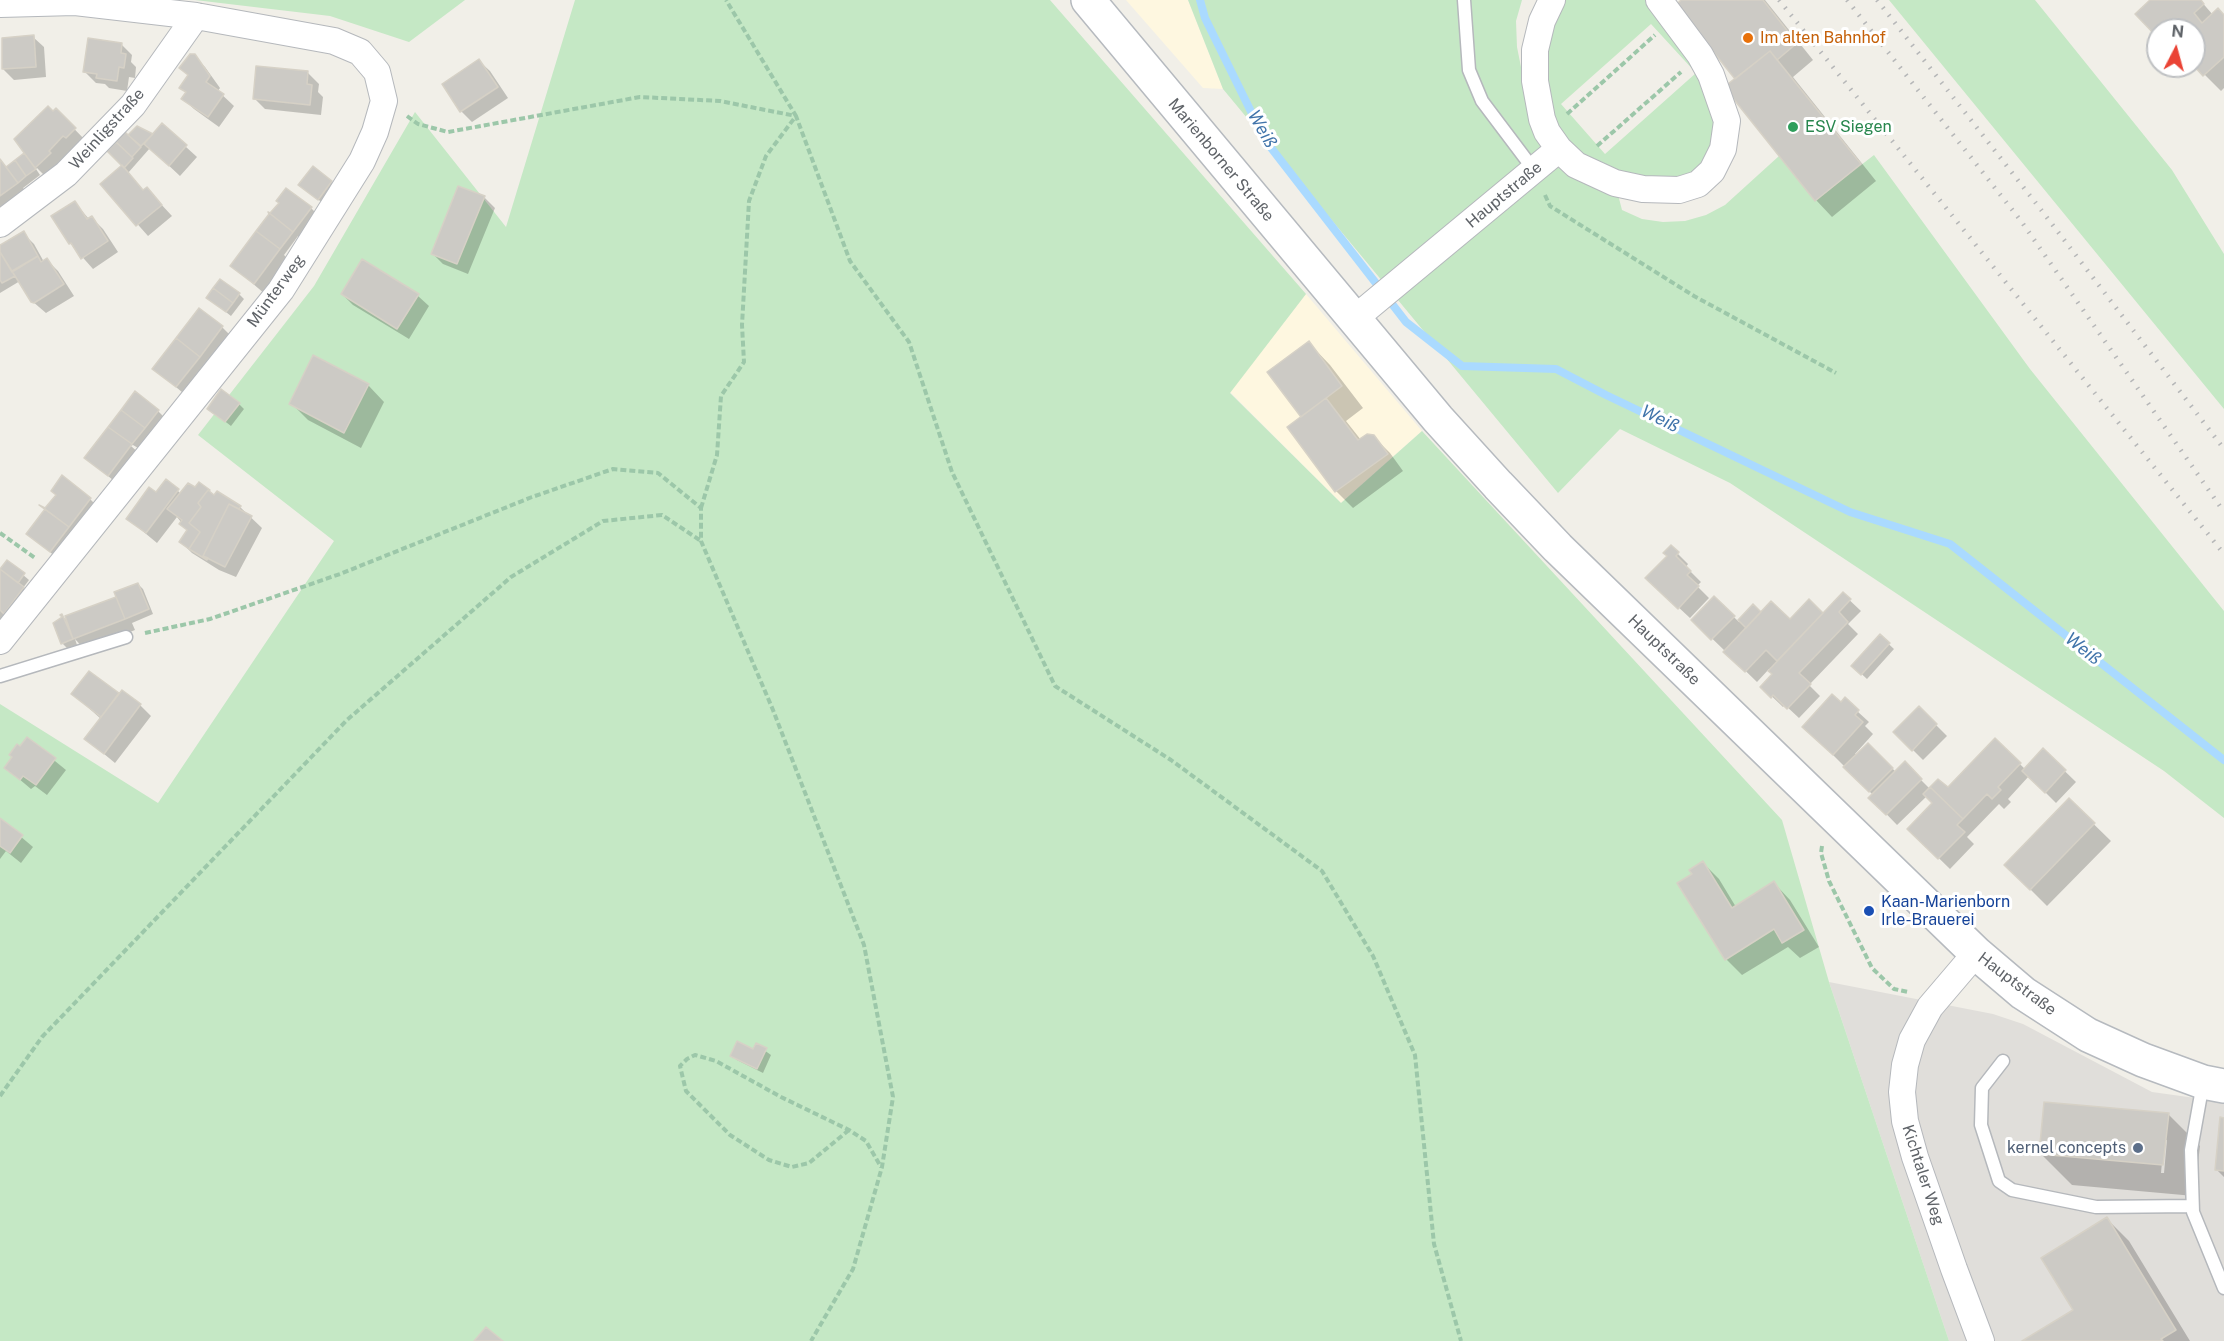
<!DOCTYPE html>
<meta charset="utf-8">
<style>
body{margin:0}
#map{position:relative;width:2224px;height:1341px;overflow:hidden;background:#f1efe8;font-family:"Public Sans",sans-serif}
canvas{display:block}
.north{position:absolute;left:2146px;top:18px;width:60px;height:60px;box-sizing:border-box;background:#fff;border:2px solid #bfc1c3;border-radius:50%;rotate:6deg;font-size:16px;font-weight:700;line-height:24px;text-align:center;color:#5f6368}
.north::after{content:'';display:block;margin:auto;width:21px;height:27px;background:#ea4335;clip-path:polygon(50% 0,100% 100%,50% 72%,0 100%)}
</style>
<div id="map">
<canvas width="2224" height="1341"></canvas>
<div class="north">N</div>
</div>
<script>
const g = document.querySelector('canvas').getContext('2d');
g.lineJoin = 'round';
function fill(path, color) { g.fillStyle = color; g.fill(path, 'evenodd'); }
const shape = rows => new Path2D(rows.map(r => 'M' + r).join(''));
function stroke(path, color, width, dash) { g.strokeStyle = color; g.lineWidth = width; g.lineCap = dash ? 'butt' : 'round'; g.setLineDash(dash || []); g.stroke(path); }
function write(font, color, halo, rows, align = 'center') {
  g.font = font + ' "Public Sans",sans-serif'; g.lineWidth = 6; g.setLineDash([]); g.textBaseline = 'middle'; g.strokeStyle = halo; g.fillStyle = color; for (const [text, x, y, turn = 0] of rows) {
    g.save(); g.translate(x, y); g.rotate((+turn || 0) * Math.PI / 180); g.textAlign = isNaN(turn) ? turn : align; if (halo) g.strokeText(text, 0, 0); g.fillText(text, 0, 0); g.restore();
  }
}
fill(shape([
 [1126,0,1188,0,1223,89,1203,88],
 [1306,294,1422,431,1341,503,1230,392]
]), '#fef7e0');
fill(shape([
 [1829,982,1993,1014,2023,1024,2152,1092,2224,1102,2224,1341,1949,1341]
]), '#e0deda');
fill(shape([
 [195,0,465,0,409,42,330,16],
 [575,0,1050,0,1306,294,1230,393,1341,503,1422,431,1782,820,1829,982,1949,1341,0,1341,0,704,158,803,334,541,198,435,314,286,415,112,506,227],
 [1188,0,1522,0,1516,21,1517,47,1524,82,1552,0,1659,0,1727,121,1698,184,1615,183,1622,210,1642,219,1663,222,1685,221,1706,215,1725,205,1779,156,1815,201,1874,155,2030,369,2224,611,2224,818,2164,771,1730,483,1620,429,1558,493,1223,89],
 [1651,24,1696,73,1605,154,1561,104],
 [1889,0,2035,0,2172,170,2224,254,2224,409]
]), '#c5e8c5');
fill(shape([
 [1684,0,1765,0,1813,60,1793,77,1876,181,1832,217,1816,200],
 [2152,0,2200,0,2213,15,2224,16,2224,88,2221,91,2194,64,2194,30,2158,30,2158,36],
 [33,37,44,47,46,77,14,80,3,69],
 [121,44,132,55,131,62,136,67,135,78,129,77,127,91,109,88,105,84,96,83,85,72],
 [194,56,205,67,220,88,218,91,234,106,219,127,194,109,183,99,187,93,181,87,189,76],
 [479,61,490,71,508,98,472,122,461,111,444,85],
 [308,73,319,84,318,92,323,97,321,115,265,109,254,98],
 [56,110,85,140,77,148,75,146,47,178,37,168,36,169,40,175,23,188,28,194,0,210,0,161,7,168,26,153],
 [162,125,197,157,180,176,150,148,128,173,144,191,147,189,172,216,148,236,102,184,123,166,109,151,125,135,128,137,137,128,153,136],
 [331,182,336,187,323,203,305,190],
 [484,197,495,208,468,274,443,264,432,253],
 [75,203,89,219,92,218,103,229,118,252,93,269,70,243],
 [311,208,322,219,305,241,298,236,284,255,290,261,265,294,232,266],
 [23,233,34,244,44,262,47,260,58,271,74,296,46,313,32,301,20,281,0,293,0,247],
 [239,294,244,299,231,316,213,302],
 [342,294,418,296,429,306,409,339,353,305],
 [222,327,233,338,188,397,154,369],
 [1309,343,1330,365,1363,408,1346,421,1361,440,1373,436,1390,453,1403,471,1353,508,1336,491,1289,427,1303,417],
 [368,385,384,402,361,448,308,420,291,403],
 [239,404,244,409,231,426,214,413],
 [158,411,163,416,138,448,133,445,131,446,142,456,119,485,86,458],
 [178,491,181,494,215,497,240,507,262,528,236,577,219,570,192,553,181,542,188,531,177,517,157,543,128,519,157,494],
 [90,499,101,510,62,562,28,534],
 [1671,547,1688,564,1686,567,1701,582,1697,586,1709,598,1690,618,1647,578,1669,556],
 [8,562,29,580,23,588,34,599,0,644,0,570],
 [138,584,143,589,153,614,132,623,135,630,85,650,75,639,77,645,67,648,62,643,54,623,64,618,69,622,115,598,120,603],
 [1843,594,1861,611,1848,624,1858,634,1809,685,1820,696,1799,718,1785,705,1783,707,1762,687,1774,674,1769,669,1757,682,1693,620,1714,598,1739,622,1753,606,1761,614,1790,621,1809,601,1823,615],
 [1880,636,1894,649,1867,679,1853,666],
 [89,673,119,696,140,705,151,716,115,763,86,739,101,719,73,694],
 [1845,700,1869,722,1865,726,1873,734,1855,754,1857,755,1868,745,1896,772,1905,764,1930,789,1948,789,1995,740,2025,769,2043,750,2076,782,2056,803,2029,776,2008,799,2011,802,2004,809,1999,804,1967,837,1974,844,1950,869,1909,829,1934,803,1927,796,1897,825,1871,798,1873,795,1815,737],
 [1919,708,1947,736,1923,760,1895,732],
 [28,739,66,770,47,795,35,786,31,789,6,768],
 [2069,800,2111,841,2047,906,2006,865],
 [0,819,33,847,21,863,6,851,0,859],
 [1703,863,1719,879,1736,907,1774,883,1790,900,1819,947,1800,958,1788,947,1742,975,1726,959,1694,874],
 [757,1045,771,1055,763,1073,737,1060,731,1055,754,1051],
 [2168,1114,2200,1146,2194,1196,2072,1185,2041,1154],
 [2164,1140,2167,1140,2164,1173,2161,1173],
 [2224,1119,2224,1177,2217,1170],
 [2107,1219,2129,1241,2190,1341,2025,1341,2075,1311]
]), '#0003');
stroke(shape([
 [1200,0,1205,18,1265,140,1406,322,1462,366,1556,369,1606,395,1850,512,1950,544,2224,760]
]), '#aadaff', 8);
const building = shape([
 [1681,0,1763,0,1797,43,1777,60,1770,51,1735,79,1676,5,1681,0],
 [2150,0,2201,0,2204,4,2194,13,2202,23,2218,8,2224,15,2224,57,2203,76,2194,66,2194,30,2158,30,2158,38,2135,14,2150,0],
 [34,35,36,67,2,69,2,38,34,35],
 [88,38,122,43,121,53,126,54,124,68,119,67,117,81,96,78,97,74,83,72,88,38],
 [1770,51,1861,164,1815,201,1724,87,1770,51],
 [190,54,195,54,210,76,206,82,224,94,208,117,181,99,186,92,179,88,188,75,179,68,190,54],
 [479,59,498,87,460,112,442,84,479,59],
 [256,66,308,71,307,84,312,85,310,105,253,99,256,66],
 [48,106,53,111,56,108,76,128,66,138,63,136,49,151,51,153,35,168,14,139,48,106],
 [162,123,187,145,169,166,144,144,162,123],
 [137,126,153,134,141,146,128,135,137,126],
 [125,132,141,147,132,157,116,142,125,132],
 [116,142,133,158,124,168,107,151,116,142],
 [24,153,36,169,26,176,15,160,24,153],
 [0,159,18,183,0,196,0,159],
 [15,160,26,176,18,183,6,167,15,160],
 [122,165,143,190,147,187,162,205,136,226,100,184,122,165],
 [313,166,332,181,318,200,298,185,313,166],
 [458,186,485,196,457,264,431,254,458,186],
 [286,188,312,207,293,232,268,212,270,213,279,203,276,201,286,188],
 [75,201,87,219,92,216,108,241,81,259,71,243,69,244,51,216,75,201],
 [268,212,293,232,280,249,256,231,269,214,268,212],
 [24,231,38,256,12,272,0,252,0,245,24,231],
 [256,231,280,249,254,284,230,266,256,231],
 [0,252,15,276,2,283,0,280,0,252],
 [38,256,41,262,47,258,64,284,34,303,31,302,12,271,38,256],
 [362,259,419,294,397,329,341,294,362,259],
 [220,279,240,293,233,303,213,288,220,279],
 [213,288,233,303,226,312,206,298,213,288],
 [199,308,223,326,200,357,176,338,199,308],
 [176,338,200,357,176,387,152,369,176,338],
 [1309,341,1342,386,1301,417,1267,372,1309,341],
 [313,355,369,384,344,433,289,404,313,355],
 [221,389,240,403,225,422,207,409,221,389],
 [135,391,159,410,145,428,121,410,135,391],
 [1326,398,1358,440,1367,434,1374,435,1388,454,1335,492,1287,427,1326,398],
 [121,410,145,428,132,444,108,427,121,410],
 [108,427,132,444,108,476,84,458,108,427],
 [62,475,91,498,69,527,39,505,45,508,56,495,51,491,62,475],
 [166,479,179,489,146,533,126,519,149,487,156,492,166,479],
 [199,482,210,490,208,490,198,503,201,507,189,523,200,532,189,549,179,542,187,530,179,524,182,520,167,509,188,483,195,487,199,482],
 [208,490,214,495,217,491,241,506,239,509,229,504,203,556,208,558,207,560,189,549,200,532,189,523,201,507,198,503,208,490],
 [229,504,252,516,225,567,203,556,229,504],
 [45,509,69,527,50,552,26,534,45,509],
 [1671,545,1679,552,1676,556,1691,571,1687,575,1699,586,1678,609,1645,578,1667,556,1663,553,1671,545],
 [7,560,25,573,18,583,0,569,7,560],
 [0,569,24,587,4,614,0,610,0,569],
 [138,583,149,609,125,619,114,592,138,583],
 [1843,592,1851,599,1839,612,1848,622,1799,673,1811,684,1787,709,1773,695,1771,698,1760,687,1772,674,1768,671,1843,592],
 [1714,596,1735,616,1711,640,1691,620,1714,596],
 [116,597,125,619,73,639,65,616,116,597],
 [1809,599,1823,613,1777,661,1766,650,1745,672,1723,652,1771,601,1790,619,1809,599],
 [1753,604,1761,612,1746,628,1738,620,1753,604],
 [62,614,73,639,61,644,53,623,62,617,60,615,62,614],
 [1880,634,1890,643,1861,675,1851,666,1880,634],
 [89,671,119,693,101,717,71,694,89,671],
 [122,690,141,704,104,754,84,739,122,690],
 [1832,694,1841,702,1845,697,1859,710,1855,715,1863,722,1833,755,1802,727,1832,694],
 [1919,706,1937,724,1912,751,1893,732,1919,706],
 [27,737,56,758,36,785,23,776,20,780,4,768,12,757,9,755,17,744,20,746,27,737],
 [1995,738,2021,763,1998,787,2001,790,1992,799,1987,794,1963,819,1930,787,1938,779,1948,787,1995,738],
 [1868,743,1893,768,1869,792,1843,767,1868,743],
 [2043,748,2066,770,2045,793,2022,771,2043,748],
 [1905,761,1922,779,1886,815,1868,798,1905,761],
 [1930,787,1963,819,1957,825,1965,832,1938,859,1907,829,1932,803,1923,794,1930,787],
 [2069,798,2095,823,2030,890,2004,865,2069,798],
 [0,818,23,835,10,853,0,846,0,818],
 [1703,861,1732,908,1774,881,1804,930,1782,943,1774,929,1725,960,1677,883,1692,874,1689,870,1703,861],
 [737,1041,753,1049,756,1043,767,1048,757,1069,730,1056,737,1041],
 [2044,1102,2169,1113,2163,1165,2039,1154,2044,1102],
 [2220,1117,2224,1118,2224,1171,2215,1170,2220,1117],
 [2107,1217,2176,1330,2161,1339,2163,1341,2022,1341,2073,1310,2041,1258,2107,1217],
 [486,1327,503,1341,474,1341,486,1327]
]);
fill(building, '#cccac5');
stroke(building, '#d6d1c6', 1.5);
const lane = shape([
 [1464,0,1469,70,1482,101,1534,170],
 [0,676,126,637],
 [2003,1061,1982,1088,1981,1125,1999,1181,2012,1190,2096,1207,2192,1206],
 [2203,1083,2191,1150,2193,1212,2224,1288]
]);
const street = shape([
 [1552,0,1542,21,1535,50,1535,81,1542,119,1547,132,1559,149,1576,165,1615,183,1643,189,1679,190,1698,184,1712,171,1723,149,1727,121,1711,75,1700,55,1659,0],
 [0,4,75,2,196,16,334,41,360,52,377,72,384,101,375,132,362,161,281,290,0,641],
 [0,224,66,174,133,105,196,16],
 [1354,319,1559,149],
 [1976,953,1930,1007,1912,1040,1905,1065,1902,1092,1905,1121,1915,1157,1954,1269,1981,1341]
]);
const secondary = shape([
 [1088,0,1438,419,1498,485,1558,548,1976,953,2023,993,2088,1035,2143,1060,2203,1082,2224,1086]
]);
stroke(lane, '#b5b8bc', 15);
stroke(street, '#b5b8bc', 28);
stroke(secondary, '#b6babf', 36);
stroke(shape([
 [1567,114,1655,35],
 [407,116,418,124,448,132,640,97,720,101,796,116,850,261,909,342,952,472,1055,686,1171,760,1322,871,1373,956,1415,1055,1434,1244,1461,1341],
 [1597,146,1681,72],
 [1545,195,1550,206,1694,296,1836,373],
 [701,508,717,455,721,396,744,362,742,325,749,201,766,156,796,116,726,0],
 [0,533,35,558],
 [145,633,210,619,340,574,532,497,613,469,658,473,701,508,701,541,773,710,864,945,893,1097,882,1167,853,1269,811,1341],
 [1822,846,1821,853,1829,881,1872,968,1894,989,1908,992],
 [0,1096,42,1037,347,720,511,577,603,521,662,515,701,541],
 [849,1130,809,1163,792,1167,769,1160,730,1135,686,1091,680,1066,687,1059,695,1055,716,1061,781,1097,849,1130,866,1141,881,1167]
]), '#9cc7a9', 4, [6, 3]);
stroke(lane, '#fff', 12);
stroke(street, '#fff', 26);
stroke(secondary, '#fff', 33);
stroke(shape([
 [1779,0,2224,554],
 [1847,0,2021,221,2224,512],
 [1877,0,2042,211,2224,449]
]), '#b6b7b8', 4.5, [1.5, 8]);
for (const [x, y, r, color] of [
 [1748,38,6,"#e8710a"],
 [1793,127,6,"#2e9e5b"],
 [1869,911,6,"#1a4fb4"],
 [2138,1148,6,"#5c6f8a"]
]) { const dot = new Path2D(); dot.arc(x, y, r, 0, 2 * Math.PI); g.fillStyle = color; g.fill(dot); stroke(dot, '#fff', 2); }
write('16px', '#c56008', '#fff', [
 ["Im alten Bahnhof",1760,38]
], 'left');
write('16px', '#27864d', '#fff', [
 ["ESV Siegen",1805,127]
], 'left');
write('16px', '#5f6368', '#fff', [
 ["Weinligstraße",107,129,-48],
 ["Marienborner Straße",1221,160,50],
 ["Hauptstraße",1504,195,-40],
 ["Münterweg",276,291,-54],
 ["Hauptstraße",1664,650,44],
 ["Hauptstraße",2017,984,37],
 ["Kichtaler Weg",1923,1175,72]
]);
write('16px', '#164399', '#fff', [
 ["Kaan-Marienborn",1881,902],
 ["Irle-Brauerei",1881,920]
], 'left');
write('16px', '#4e5e75', '#fff', [
 ["kernel concepts",2126,1148]
], 'right');
write('italic 18px', '#4174aa', '#fff', [
 ["Weiß",1262,129,60],
 ["Weiß",1660,419,26],
 ["Weiß",2083,649,38]
]);
</script>
